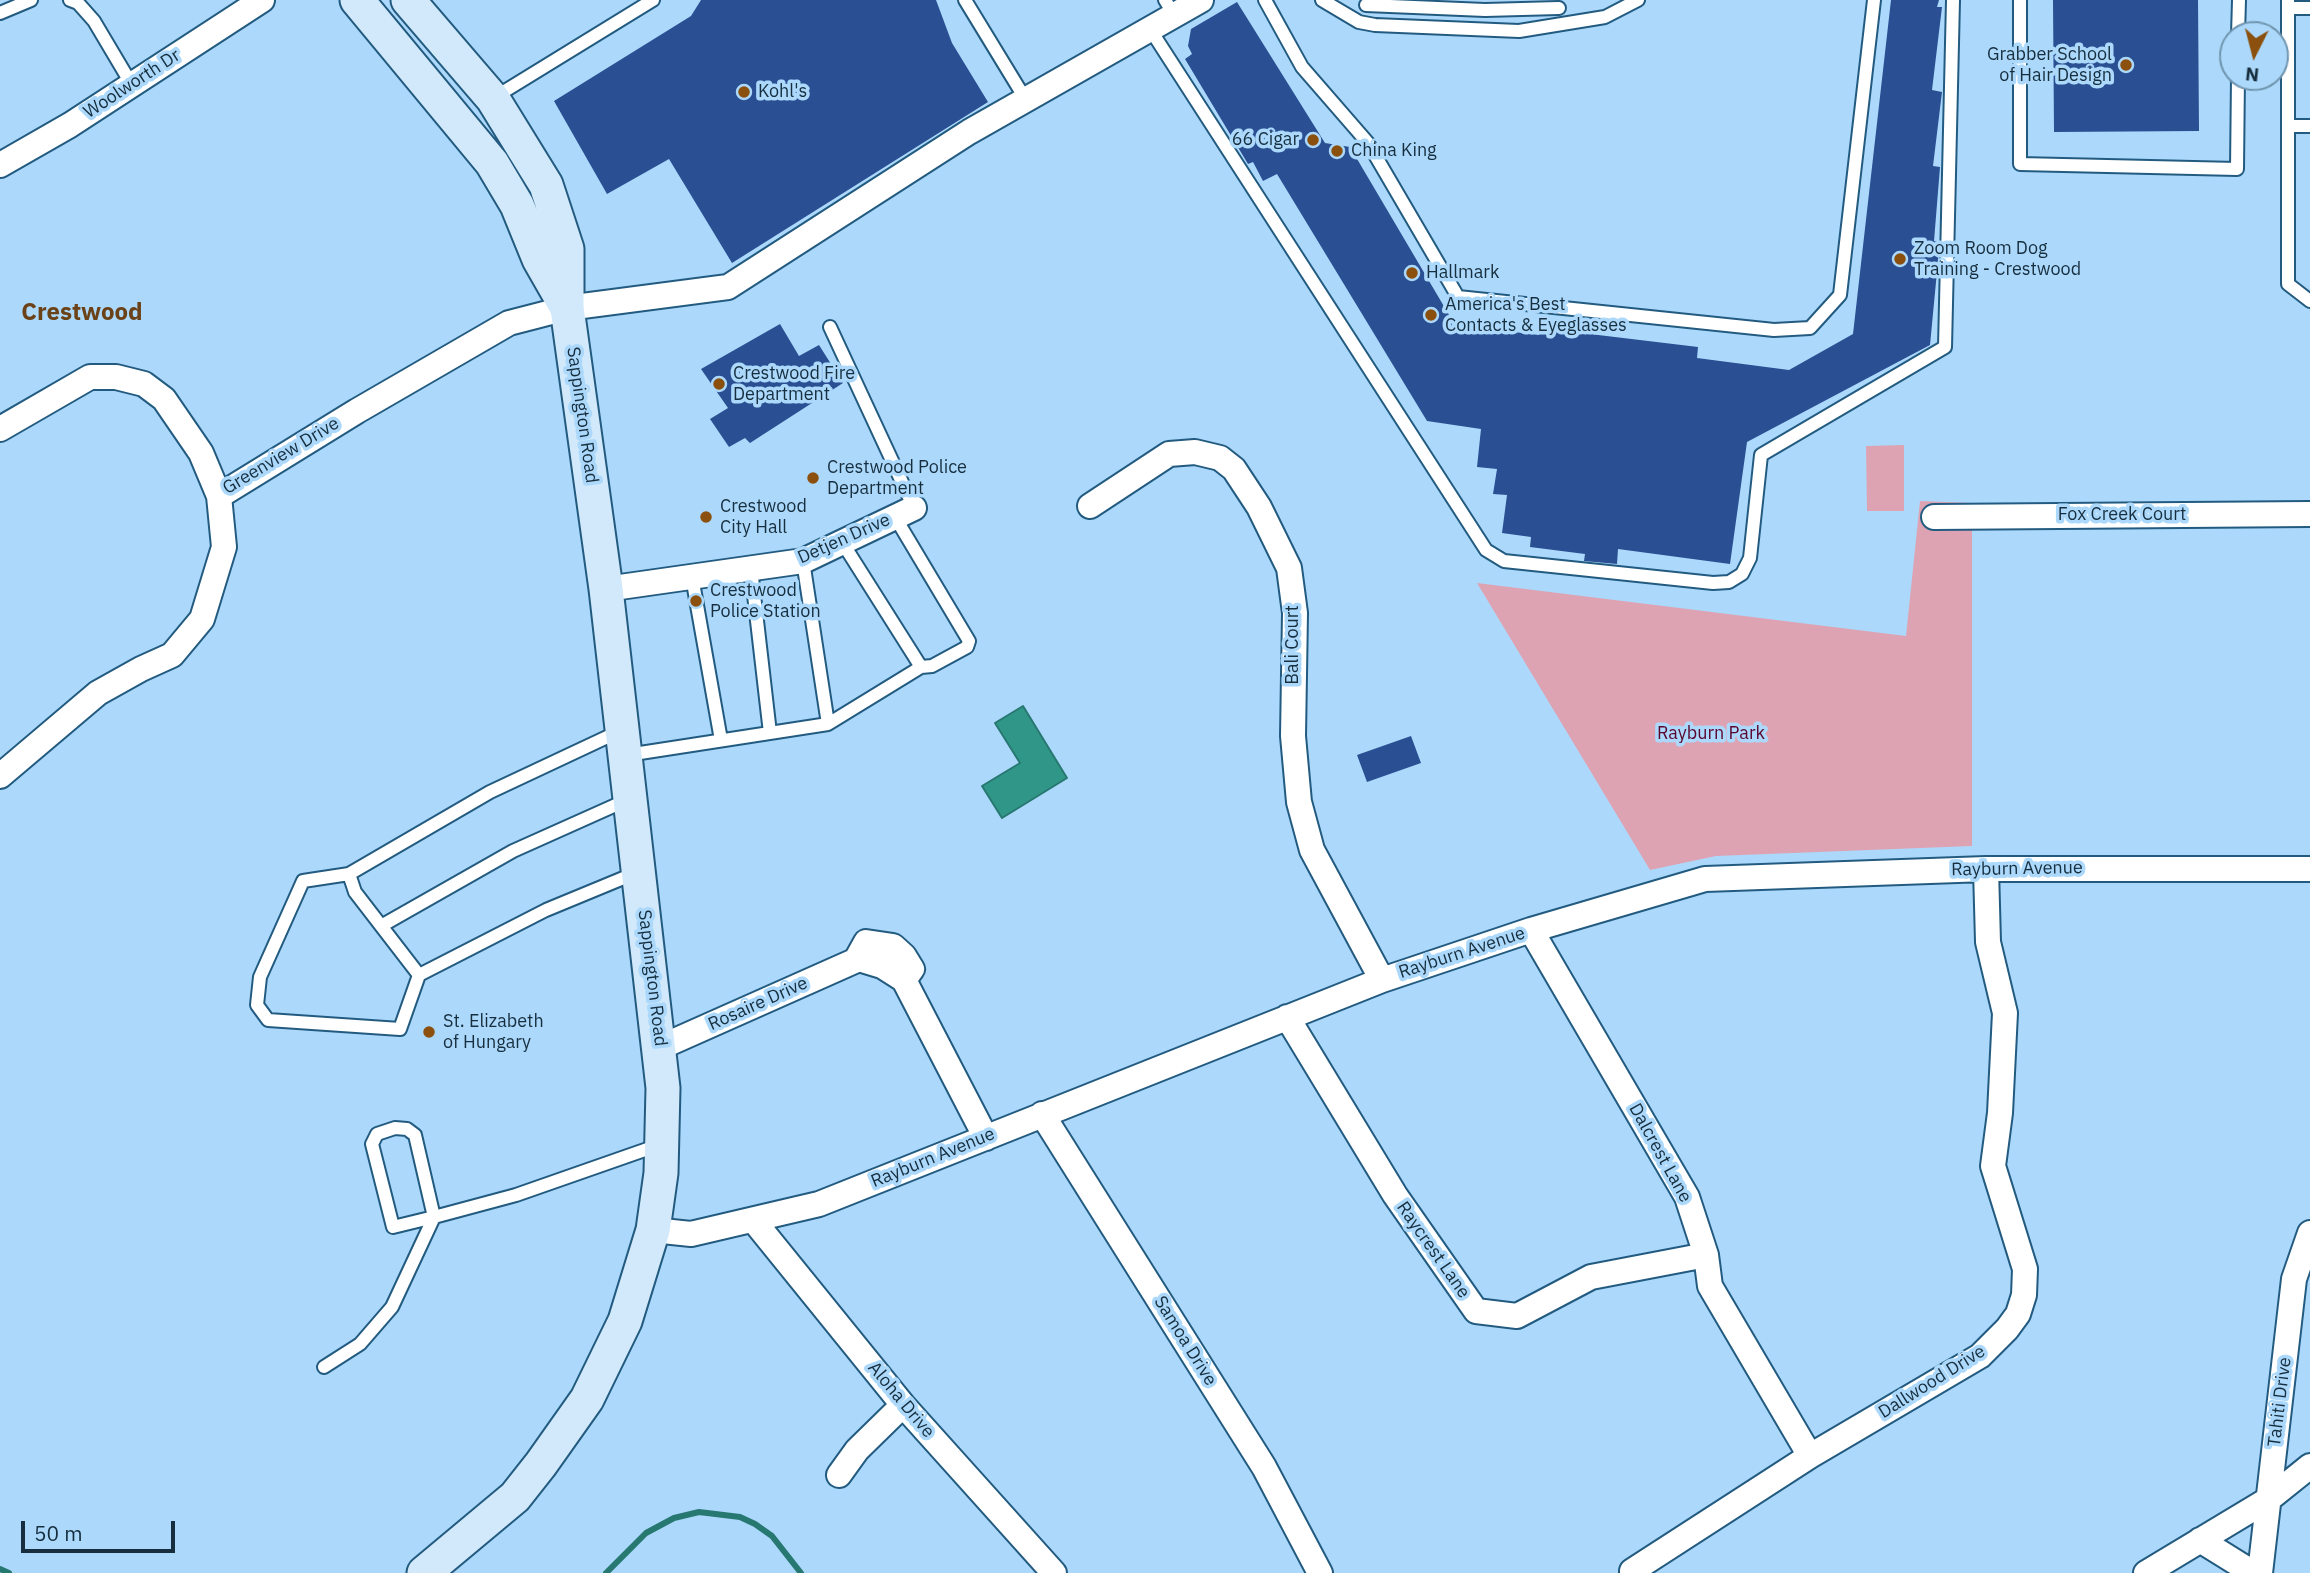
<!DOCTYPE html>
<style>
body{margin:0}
#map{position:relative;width:2310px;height:1573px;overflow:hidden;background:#acd9fb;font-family:"IBM Plex Sans",sans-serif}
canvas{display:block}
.north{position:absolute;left:2219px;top:21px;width:70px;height:70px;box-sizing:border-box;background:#acd9fb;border:2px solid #7095af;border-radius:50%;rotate:186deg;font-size:19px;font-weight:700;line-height:28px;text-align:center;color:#162e3e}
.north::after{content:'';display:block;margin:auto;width:24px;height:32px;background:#8b500d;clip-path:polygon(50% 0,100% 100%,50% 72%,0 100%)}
.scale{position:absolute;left:21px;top:1521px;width:154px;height:32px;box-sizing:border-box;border:4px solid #162e3e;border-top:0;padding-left:9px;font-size:21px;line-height:24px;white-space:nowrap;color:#162e3e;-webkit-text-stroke:5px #acd9fb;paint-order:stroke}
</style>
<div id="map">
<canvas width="2310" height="1573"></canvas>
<div class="north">N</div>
<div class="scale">50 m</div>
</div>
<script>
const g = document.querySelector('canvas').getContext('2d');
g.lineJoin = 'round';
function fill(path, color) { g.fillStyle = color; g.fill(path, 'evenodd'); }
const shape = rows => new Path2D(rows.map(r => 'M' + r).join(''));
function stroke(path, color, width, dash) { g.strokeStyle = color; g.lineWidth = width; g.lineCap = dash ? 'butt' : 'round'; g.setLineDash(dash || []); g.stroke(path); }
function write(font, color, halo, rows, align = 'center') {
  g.font = font + ' "IBM Plex Sans",sans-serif'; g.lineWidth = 7; g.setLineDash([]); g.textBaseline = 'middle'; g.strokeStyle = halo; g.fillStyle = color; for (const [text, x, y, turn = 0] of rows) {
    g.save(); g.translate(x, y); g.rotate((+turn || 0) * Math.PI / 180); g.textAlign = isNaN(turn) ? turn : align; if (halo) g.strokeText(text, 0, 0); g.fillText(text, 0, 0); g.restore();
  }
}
fill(shape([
 [1904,445,1904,511,1867,511,1866,446],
 [1920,501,1972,503,1972,846,1716,856,1650,870,1477,583,1906,636]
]), '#dea3b3');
const water = shape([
 [1023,706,1067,778,1002,818,982,786,1020,763,995,723,1023,706]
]);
fill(water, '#309788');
stroke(water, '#287872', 2);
stroke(shape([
 [0,1569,9,1573],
 [606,1573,646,1533,674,1518,699,1512,740,1517,755,1524,772,1536,801,1573]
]), '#287872', 6);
fill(shape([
 [701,0,936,0,952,43,988,102,732,263,669,159,607,194,554,101,691,16],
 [1891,0,1939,0,1937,7,1942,7,1932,90,1942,92,1933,166,1940,167,1934,241,1939,242,1938,261,1930,345,1747,442,1730,564,1618,549,1617,564,1584,561,1585,554,1530,547,1531,537,1502,533,1507,495,1493,494,1497,469,1477,467,1481,429,1427,421,1277,174,1263,181,1253,162,1248,164,1185,59,1192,54,1188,46,1191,29,1237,2,1325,143,1350,147,1455,325,1539,335,1540,328,1698,347,1697,358,1789,370,1853,334],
 [2053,0,2198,0,2199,131,2054,132],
 [780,324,799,356,819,345,843,383,750,443,745,438,729,447,710,419,728,408,701,369],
 [1411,736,1421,763,1367,782,1357,755]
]), '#2a4f92');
const lane = shape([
 [70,0,78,3,94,21,132,85],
 [965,0,1026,100],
 [1165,0,1174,15],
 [1265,0,1302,67,1368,143,1458,297,1774,330,1810,328,1840,295,1874,0],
 [1322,0,1359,22,1375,25,1519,31,1605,17,1638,0],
 [2020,0,2020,164,2237,169,2238,77],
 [2288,0,2288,126,2310,126],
 [1366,5,1485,10,1559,8],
 [2289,8,2310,8],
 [0,13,31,0],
 [1150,29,1486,550,1504,561,1713,583,1729,582,1742,574,1750,558,1761,455,1945,347,1953,0],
 [2238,35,2239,0],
 [495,97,653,0],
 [2288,126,2288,284,2310,301],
 [830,327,914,508],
 [842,542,921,667],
 [803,561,828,724],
 [751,569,770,733],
 [692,577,721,740],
 [620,731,490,792,349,874,303,881,260,977,257,1005,268,1020,400,1029,419,975,546,910,638,872],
 [627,755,828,724,921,667,932,666,967,647,969,641,895,517],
 [349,874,355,892,419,975],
 [381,926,513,851,627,800],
 [395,1128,407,1129,415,1135,434,1217,393,1227,372,1144,377,1134,395,1128],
 [324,1367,360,1344,392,1307,434,1217,516,1195,659,1145]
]);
const street = shape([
 [0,165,70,125,262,0],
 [0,429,90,377,116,377,144,384,164,399,201,453,219,496,357,411,509,323,567,308,728,287,969,132,1201,0],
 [1090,506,1169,454,1195,452,1220,458,1234,469,1259,507,1289,568,1295,613,1293,736,1299,802,1312,850,1382,980],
 [1934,517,2310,514],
 [606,589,803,561,914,508],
 [0,776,98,693,141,669,172,655,202,619,224,547,219,496],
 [1531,930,1687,1197,1706,1255,1710,1286,1810,1456],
 [856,960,866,942,893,946,904,956,912,969,904,980],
 [1287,1017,1395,1195,1476,1311,1517,1316,1591,1277,1706,1255],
 [661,1047,859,959,882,966,904,980,986,1138],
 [1042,1114,1264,1467,1320,1573],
 [754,1221,903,1405,1054,1573],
 [653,1230,691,1234,819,1204,1382,980,1531,930,1705,879,1986,869,2310,869],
 [839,1475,857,1450,903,1405],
 [2200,1540,2253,1573],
 [1632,1571,1810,1456,1980,1356,2007,1329,2018,1314,2024,1295,2025,1269,1993,1166,2000,1113,2005,1013,1988,942,1986,869],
 [2146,1573,2269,1499,2310,1466],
 [2260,1573,2294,1279,2310,1233]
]);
const secondary = shape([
 [357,0,492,163,517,205,539,259,567,308],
 [408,0,493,99,546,185,567,249,567,308,606,589,663,1088,661,1173,653,1230,625,1321,587,1399,541,1464,515,1497,424,1573]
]);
stroke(lane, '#235b80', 16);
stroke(street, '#235b80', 28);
stroke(secondary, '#235b80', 37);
stroke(lane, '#fff', 12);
stroke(street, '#fff', 24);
stroke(secondary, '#d1e9fa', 33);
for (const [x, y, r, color] of [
 [2126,65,7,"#8b500d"],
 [744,92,7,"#8b500d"],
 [1313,140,7,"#8b500d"],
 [1337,151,7,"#8b500d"],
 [1900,259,7,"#8b500d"],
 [1412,273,7,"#8b500d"],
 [1431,315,7,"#8b500d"],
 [719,384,7,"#8b500d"],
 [813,478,7,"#8b500d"],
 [706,517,7,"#8b500d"],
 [696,601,7,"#8b500d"],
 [429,1032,7,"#8b500d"]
]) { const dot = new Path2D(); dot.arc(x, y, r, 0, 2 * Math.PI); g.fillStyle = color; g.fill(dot); stroke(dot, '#acd9fb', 2.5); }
write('18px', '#162e3e', '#acd9fb', [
 ["Grabber School",2112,55,"right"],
 ["of Hair Design",2112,76,"right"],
 ["Kohl's",758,92],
 ["66 Cigar",1299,140,"right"],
 ["China King",1351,151],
 ["Zoom Room Dog",1914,249],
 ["Training - Crestwood",1914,270],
 ["Hallmark",1426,273],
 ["America's Best",1445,305],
 ["Contacts & Eyeglasses",1445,326],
 ["Crestwood Fire",733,374],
 ["Department",733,395],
 ["Crestwood Police",827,468],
 ["Department",827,489],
 ["Crestwood",720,507],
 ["City Hall",720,528],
 ["Crestwood",710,591],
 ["Police Station",710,612],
 ["St. Elizabeth",443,1022],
 ["of Hungary",443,1043]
], 'left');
write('18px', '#162e3e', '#acd9fb', [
 ["Woolworth Dr",132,84,-33],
 ["Sappington Road",582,415,82],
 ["Greenview Drive",281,456,-31],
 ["Fox Creek Court",2122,515],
 ["Detjen Drive",844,539,-24],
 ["Bali Court",1293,645,-90],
 ["Rayburn Avenue",2017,869,-1],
 ["Rayburn Avenue",1462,953,-18],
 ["Sappington Road",652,978,83],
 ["Rosaire Drive",758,1004,-24],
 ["Dalcrest Lane",1660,1153,61],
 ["Rayburn Avenue",933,1158,-22],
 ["Raycrest Lane",1433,1250,55],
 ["Samoa Drive",1185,1341,58],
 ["Dallwood Drive",1932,1382,-32],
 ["Aloha Drive",901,1400,50],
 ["Tahiti Drive",2280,1402,-83]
]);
write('18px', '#5b042c', '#acd9fb', [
 ["Rayburn Park",1711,734]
]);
write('bold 24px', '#6b4118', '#acd9fb', [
 ["Crestwood",82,313]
]);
</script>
